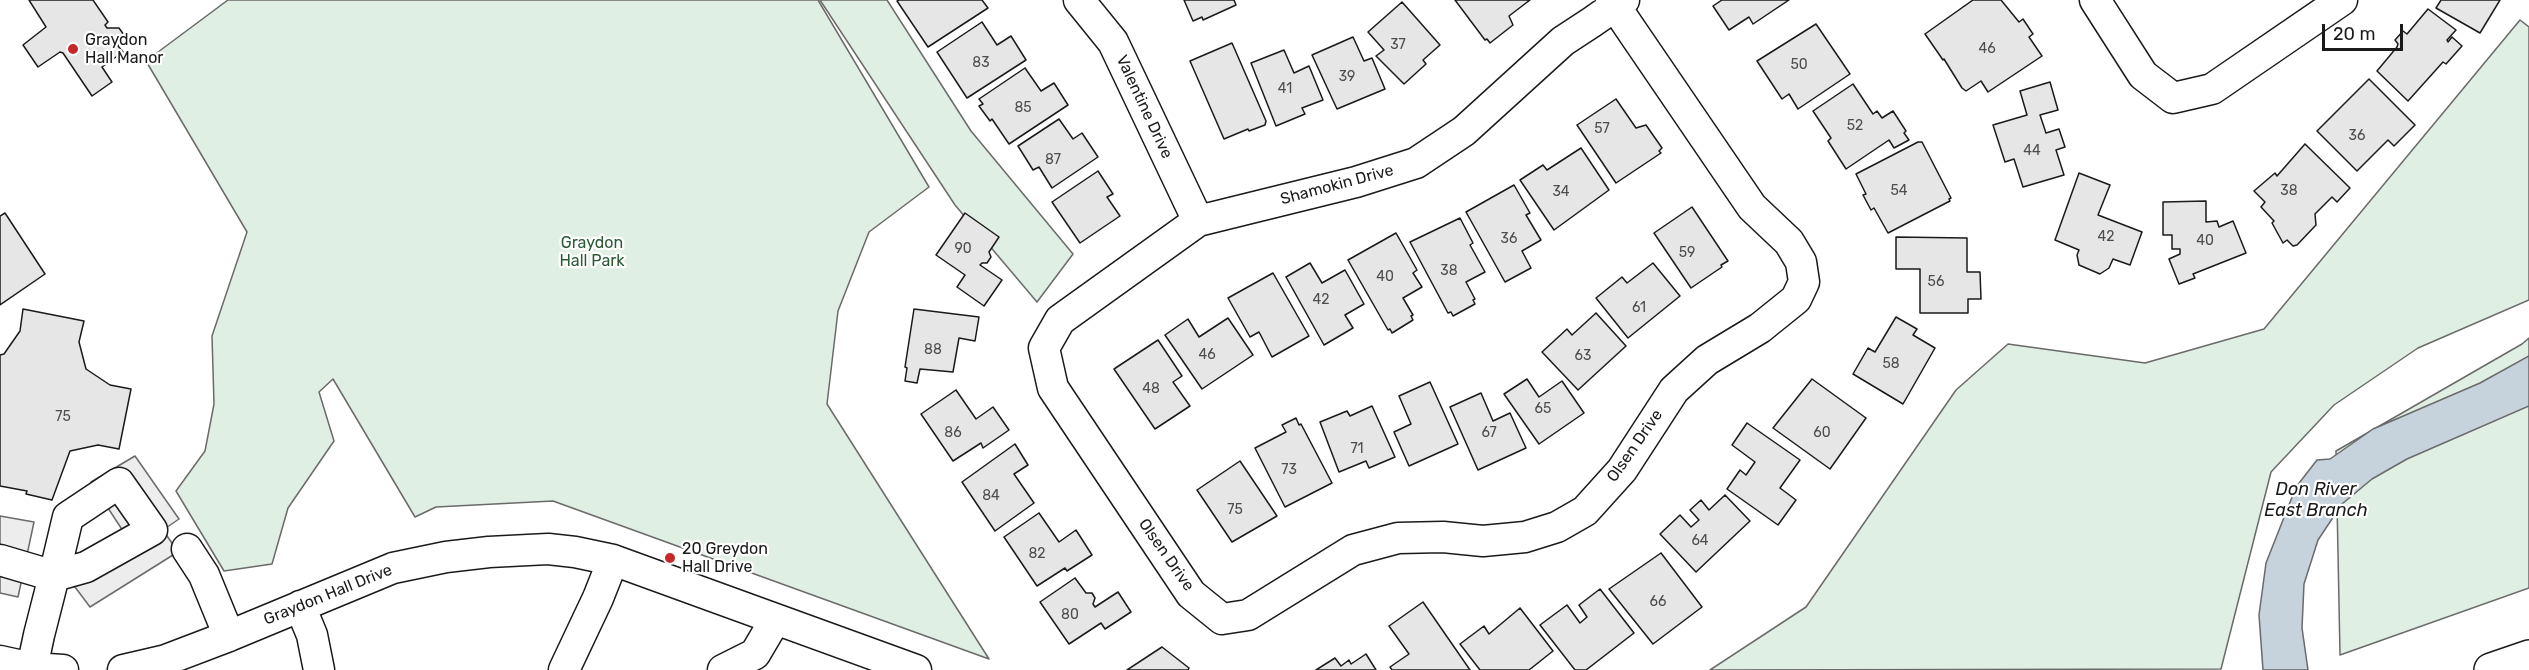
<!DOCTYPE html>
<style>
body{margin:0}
#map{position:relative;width:2529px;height:670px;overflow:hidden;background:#fff;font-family:Rubik,sans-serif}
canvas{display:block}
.scale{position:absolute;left:2322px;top:24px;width:81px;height:27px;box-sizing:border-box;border:3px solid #1a1a1a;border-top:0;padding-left:8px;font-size:18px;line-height:21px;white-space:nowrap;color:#1a1a1a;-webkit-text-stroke:4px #fff;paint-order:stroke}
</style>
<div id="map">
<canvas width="2529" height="670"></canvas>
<div class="scale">20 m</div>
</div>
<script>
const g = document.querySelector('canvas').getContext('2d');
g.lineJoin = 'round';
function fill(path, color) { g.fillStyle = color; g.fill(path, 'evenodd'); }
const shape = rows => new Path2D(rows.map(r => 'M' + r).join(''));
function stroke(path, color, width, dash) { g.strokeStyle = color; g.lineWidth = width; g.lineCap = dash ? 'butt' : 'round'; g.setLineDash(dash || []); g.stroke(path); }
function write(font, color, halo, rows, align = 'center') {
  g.font = font + ' Rubik,sans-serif'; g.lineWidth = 4.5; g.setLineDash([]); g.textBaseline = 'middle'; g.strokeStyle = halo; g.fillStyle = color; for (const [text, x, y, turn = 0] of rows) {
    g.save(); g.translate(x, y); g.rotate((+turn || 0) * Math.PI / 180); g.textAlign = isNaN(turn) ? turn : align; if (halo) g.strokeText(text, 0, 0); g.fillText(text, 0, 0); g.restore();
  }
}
const green = shape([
 [228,0,818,0,929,187,869,232,838,311,827,404,989,659,553,501,436,507,415,517,333,379,319,392,334,441,288,508,272,564,224,571,176,491,205,451,214,404,212,336,247,232,146,61,228,0],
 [820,0,887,0,971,131,1073,254,1037,302,955,205,820,0],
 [2520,20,2529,27,2529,300,2418,348,2334,405,2271,472,2221,669,1710,670,1806,607,1956,390,2008,344,2145,363,2264,329,2520,20],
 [2529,338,2529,588,2340,655,2336,451,2522,344,2529,338]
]);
fill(green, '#e0efe3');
stroke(green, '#6a6a6a', 1.5);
const parking = shape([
 [135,456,179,519,163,530,176,549,173,555,90,607,63,571,123,531,91,482,135,456],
 [0,516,34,522,18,597,0,593,0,516]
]);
fill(parking, '#ededed');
stroke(parking, '#6a6a6a', 1.5);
const water = shape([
 [2529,356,2529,406,2407,459,2372,479,2342,504,2318,540,2304,584,2302,628,2308,670,2263,670,2259,615,2266,563,2296,487,2317,460,2330,459,2373,429,2480,383,2529,356]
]);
fill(water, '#c6d2dc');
stroke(water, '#6a6a6a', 1.5);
const building = shape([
 [29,0,93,0,108,22,105,25,107,28,119,28,124,35,118,46,123,52,102,67,112,82,92,96,63,53,60,52,38,67,23,45,46,27,29,0],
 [899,0,982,0,988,8,928,47,897,1,899,0],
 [1184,0,1234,0,1236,5,1203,20,1202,17,1193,21,1184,0],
 [1455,0,1530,0,1509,16,1513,25,1490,43,1487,39,1485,40,1455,0],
 [1722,0,1789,0,1753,24,1749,17,1729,30,1713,6,1722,0],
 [1973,0,2001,0,2019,22,2023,19,2033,34,2029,37,2042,56,1988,92,1981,81,1966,91,1962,88,1944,59,1943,60,1925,34,1973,0],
 [2441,0,2500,0,2480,33,2436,8,2441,0],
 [1402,2,1440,45,1423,60,1426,64,1404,84,1376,56,1384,50,1368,32,1402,2],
 [2428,9,2456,30,2447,40,2448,42,2452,37,2462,46,2446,64,2443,62,2408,101,2377,71,2397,47,2398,44,2395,40,2403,31,2407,34,2428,9],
 [982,22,997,45,1011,36,1026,60,967,98,937,52,982,22],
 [1816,24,1850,74,1798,109,1789,94,1782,99,1757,61,1816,24],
 [1353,37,1364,61,1372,58,1385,89,1337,109,1312,55,1353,37],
 [1232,43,1266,121,1265,125,1249,131,1248,129,1224,139,1190,61,1232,43],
 [1284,50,1294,73,1309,66,1323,100,1302,108,1305,114,1276,126,1251,63,1284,50],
 [1025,68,1041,91,1054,83,1068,105,1009,144,992,119,990,121,979,106,983,104,979,99,1025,68],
 [2369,79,2415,125,2394,146,2388,140,2357,171,2317,131,2369,79],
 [2050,82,2058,110,2040,115,2046,133,2059,129,2065,147,2056,150,2064,175,2023,187,2014,159,2005,162,1993,125,2027,115,2020,91,2050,82],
 [1853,84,1873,114,1877,111,1882,118,1893,111,1906,131,1904,133,1909,140,1894,148,1889,140,1846,169,1828,141,1831,138,1813,111,1853,84],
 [1616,99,1636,128,1646,125,1662,148,1659,151,1661,153,1616,183,1577,125,1616,99],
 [1059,119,1073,139,1082,133,1098,157,1052,188,1039,167,1033,170,1018,146,1059,119],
 [1918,142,1922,142,1951,198,1949,199,1950,201,1888,233,1874,208,1871,210,1863,195,1866,194,1856,174,1918,142],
 [2305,144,2350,188,2337,202,2332,197,2315,214,2316,225,2297,245,2293,246,2287,240,2283,243,2272,223,2274,221,2261,207,2265,202,2254,191,2275,173,2277,176,2305,144],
 [1581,148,1609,190,1554,230,1520,180,1543,165,1547,170,1581,148],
 [1098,171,1113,194,1107,197,1120,216,1080,243,1052,202,1098,171],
 [2079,173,2110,185,2098,215,2142,232,2130,265,2113,259,2109,268,2100,274,2079,265,2077,255,2079,250,2055,240,2079,173],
 [1514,185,1530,213,1526,215,1541,240,1522,251,1531,268,1505,282,1466,212,1514,185],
 [2206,201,2206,222,2217,221,2219,227,2233,221,2246,253,2193,274,2195,278,2179,284,2169,259,2180,254,2180,249,2172,249,2172,235,2163,235,2163,202,2206,201],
 [1692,207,1728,261,1721,265,1722,267,1691,288,1654,233,1692,207],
 [5,213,45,274,0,305,0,216,5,213],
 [965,213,999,237,989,252,991,257,987,263,982,263,980,265,1002,280,984,306,957,287,965,275,936,255,965,213],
 [1460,218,1473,243,1470,245,1485,272,1466,282,1475,299,1473,300,1475,304,1453,316,1451,312,1448,313,1410,242,1460,218],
 [1396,233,1417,270,1413,273,1422,287,1403,298,1413,315,1411,316,1413,320,1392,333,1390,329,1388,330,1348,260,1396,233],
 [1896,237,1967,238,1967,272,1980,272,1981,299,1968,299,1968,313,1920,313,1920,269,1896,269,1896,237],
 [1310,263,1322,283,1345,270,1364,304,1345,315,1353,328,1324,345,1286,277,1310,263],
 [1653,263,1680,296,1628,338,1596,298,1622,277,1627,283,1653,263],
 [1273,273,1309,336,1272,357,1259,332,1250,337,1228,298,1273,273],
 [23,309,84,321,79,342,86,369,110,385,131,389,119,449,98,445,70,451,52,500,26,494,27,491,0,486,0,355,4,354,20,331,23,309],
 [914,309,979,317,975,341,959,338,953,372,920,369,917,383,905,381,907,368,905,367,914,309],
 [1596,313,1626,346,1578,390,1542,352,1567,329,1572,335,1596,313],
 [1896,317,1917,329,1913,335,1935,348,1903,404,1853,374,1868,348,1875,352,1896,317],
 [1228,318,1253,355,1202,389,1165,335,1188,319,1199,337,1228,318],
 [1158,340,1182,376,1173,382,1190,406,1155,429,1114,369,1158,340],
 [1527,379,1539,397,1562,381,1584,413,1539,444,1504,394,1527,379],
 [1812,379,1866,418,1830,469,1773,428,1812,379],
 [1430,382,1458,444,1409,466,1394,432,1411,424,1399,396,1430,382],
 [956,390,976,419,993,407,1009,430,983,448,981,443,953,461,921,414,956,390],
 [1481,393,1493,421,1510,413,1526,448,1478,470,1450,407,1481,393],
 [1372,406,1395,457,1369,468,1366,461,1339,472,1320,422,1347,411,1350,416,1372,406],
 [1296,418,1299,425,1301,424,1332,483,1285,507,1255,448,1286,432,1282,425,1296,418],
 [1747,423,1800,460,1780,488,1796,500,1778,525,1727,489,1740,470,1746,475,1755,462,1732,445,1747,423],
 [1015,444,1028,465,1014,474,1034,503,995,531,962,482,1015,444],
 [1240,461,1277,516,1232,542,1197,490,1240,461],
 [1725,495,1750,521,1696,572,1660,534,1680,515,1691,527,1699,520,1690,510,1701,500,1709,510,1725,495],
 [1039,513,1059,542,1076,530,1092,555,1067,571,1065,568,1037,586,1004,537,1039,513],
 [1661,553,1702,607,1653,644,1609,589,1661,553],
 [1075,578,1086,593,1092,593,1095,598,1093,604,1095,607,1118,592,1131,612,1105,629,1101,623,1069,644,1040,602,1075,578],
 [1600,589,1634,633,1586,670,1575,670,1540,625,1567,605,1580,623,1587,617,1579,605,1600,589],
 [1423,602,1470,670,1392,670,1390,667,1409,654,1389,626,1423,602],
 [1520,608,1553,651,1529,670,1480,670,1460,644,1484,626,1489,634,1520,608],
 [1162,647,1189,668,1188,670,1127,670,1162,647],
 [1366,654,1376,670,1316,670,1335,658,1341,666,1349,660,1351,664,1366,654]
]);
fill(building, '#e6e6e6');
stroke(building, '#1a1a1a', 1.5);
const minor = shape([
 [1079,0,1113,42,1198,221],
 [1611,0,1615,6,1634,34,1752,207,1789,242,1801,262,1804,282,1796,299,1760,328,1707,360,1674,390,1622,470,1585,511,1557,527,1525,537,1483,541,1443,537,1398,538,1353,550,1248,615,1222,619,1191,594,1053,388,1044,348,1060,320,1198,221,1356,182,1416,163,1464,131,1563,41,1592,22,1615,6,1624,0],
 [2095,0,2143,75,2173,98,2212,89,2342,0],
 [187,549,204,575,229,636],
 [0,560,54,576,86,567,152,530,119,483,68,517,54,576,39,635,32,668],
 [300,606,312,635,319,670],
 [0,661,32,668,63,670],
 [123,670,166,660,229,636,393,568,446,557,489,552,548,549,575,552,613,560,916,670],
 [564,670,598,598,613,560],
 [723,670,755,654,775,620]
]);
const major = shape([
 [2491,670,2529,657]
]);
stroke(minor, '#1a1a1a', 33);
stroke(major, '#1a1a1a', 36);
stroke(minor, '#fff', 30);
stroke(major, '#fff', 33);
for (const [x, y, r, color] of [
 [73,49,6,"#c62828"],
 [670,558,6,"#c62828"]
]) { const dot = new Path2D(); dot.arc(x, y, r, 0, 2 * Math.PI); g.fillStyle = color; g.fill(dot); stroke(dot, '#fff', 2); }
write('14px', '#4d4d4d', null, [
 ["37",1398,45],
 ["46",1987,49],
 ["83",981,63],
 ["50",1799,65],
 ["39",1347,77],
 ["41",1285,89],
 ["85",1023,108],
 ["52",1855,126],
 ["57",1602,129],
 ["36",2357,136],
 ["44",2032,151],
 ["87",1053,160],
 ["54",1899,191],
 ["38",2289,191],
 ["34",1561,192],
 ["42",2106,237],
 ["36",1509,239],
 ["40",2205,241],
 ["90",963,249],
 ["59",1687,253],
 ["38",1449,271],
 ["40",1385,277],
 ["56",1936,282],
 ["42",1321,300],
 ["61",1639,308],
 ["88",933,350],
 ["46",1207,355],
 ["63",1583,356],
 ["58",1891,364],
 ["48",1151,389],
 ["65",1543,409],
 ["75",63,417],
 ["86",953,433],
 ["67",1489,433],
 ["60",1822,433],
 ["71",1357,449],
 ["73",1289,470],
 ["84",991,496],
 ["75",1235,510],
 ["64",1700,541],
 ["82",1037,554],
 ["66",1658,602],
 ["80",1070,615]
]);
write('16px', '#1a1a1a', '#fff', [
 ["Graydon",85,40],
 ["Hall Manor",85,58],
 ["20 Greydon",682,549],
 ["Hall Drive",682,567]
], 'left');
write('16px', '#1a1a1a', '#fff', [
 ["Valentine Drive",1144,107,65],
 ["Shamokin Drive",1337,185,-15],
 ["Olsen Drive",1635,446,-55],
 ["Olsen Drive",1166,555,55],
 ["Graydon Hall Drive",328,595,-22]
]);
write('16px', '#2b5a34', '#fff', [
 ["Graydon",592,243],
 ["Hall Park",592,261]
]);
write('italic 18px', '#1a1a1a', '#fff', [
 ["Don River",2316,490],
 ["East Branch",2316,511]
]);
</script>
